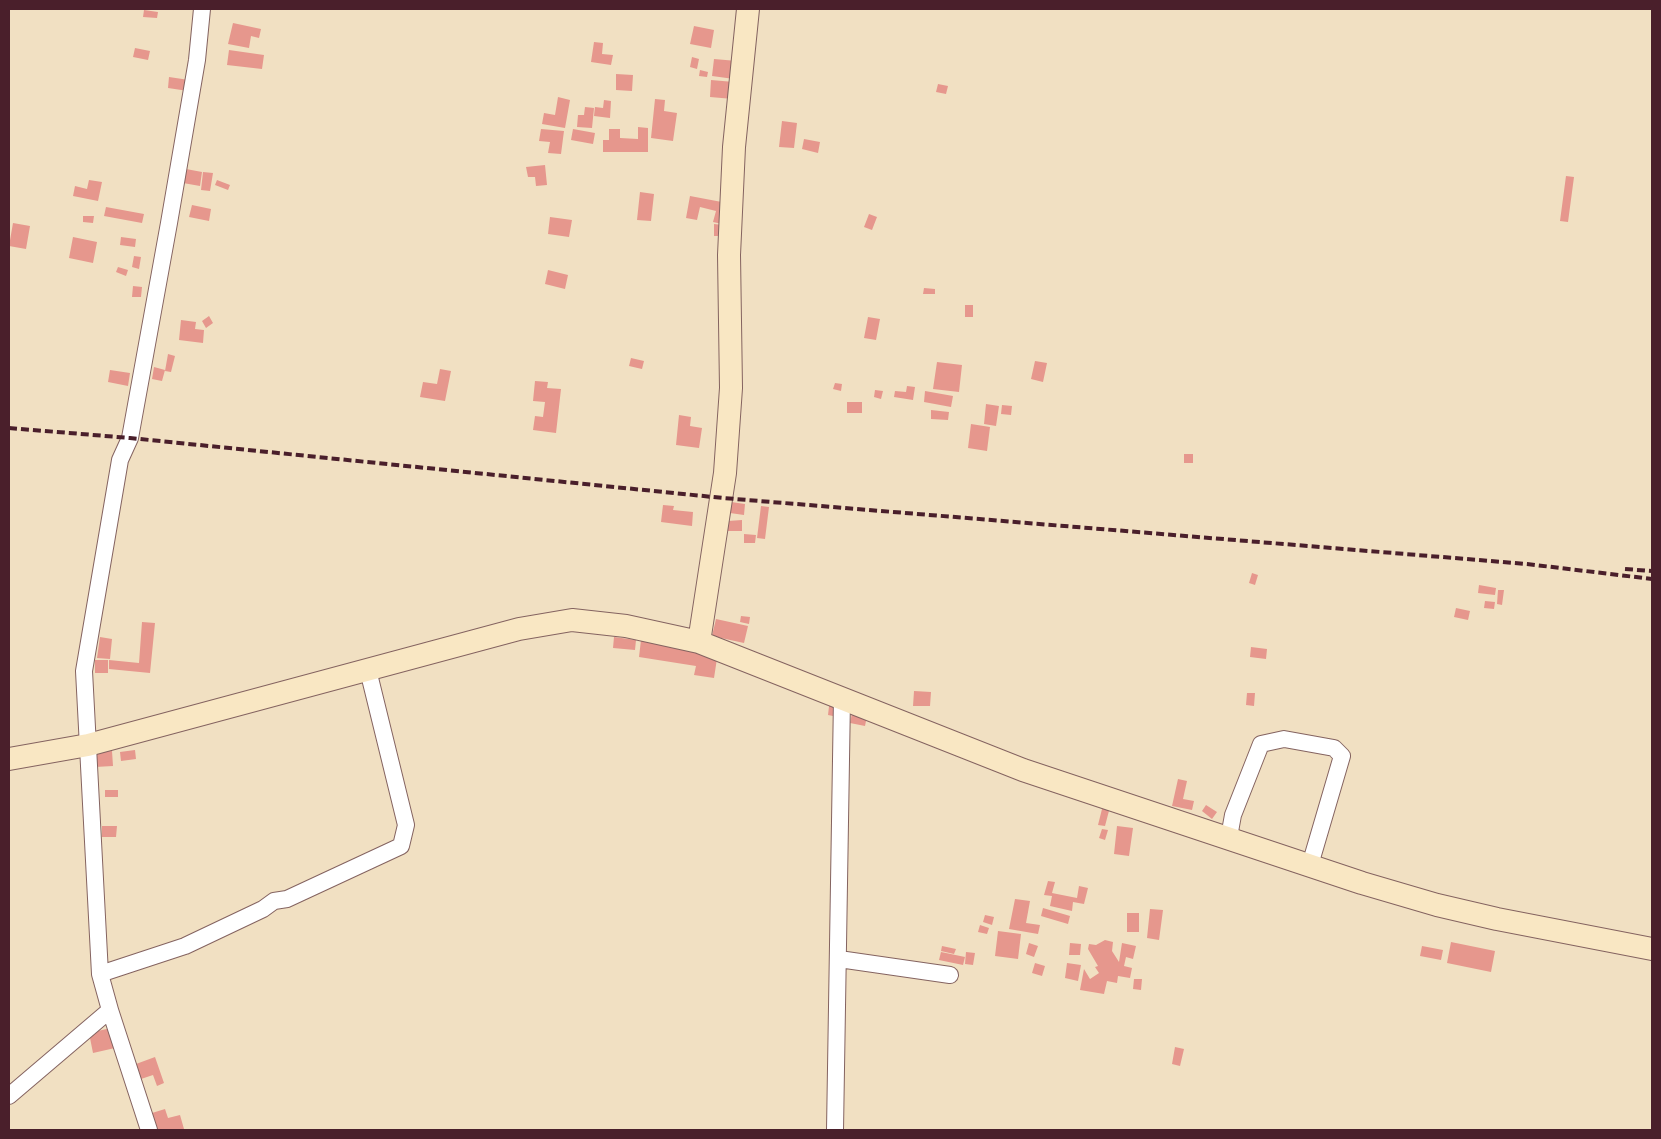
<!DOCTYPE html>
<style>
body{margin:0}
#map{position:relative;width:1661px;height:1139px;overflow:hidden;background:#f1e0c2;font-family:"Patrick Hand",sans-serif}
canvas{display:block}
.frame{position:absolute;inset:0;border:10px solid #4a1f2b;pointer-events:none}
</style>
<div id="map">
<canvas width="1661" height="1139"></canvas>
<div class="frame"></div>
</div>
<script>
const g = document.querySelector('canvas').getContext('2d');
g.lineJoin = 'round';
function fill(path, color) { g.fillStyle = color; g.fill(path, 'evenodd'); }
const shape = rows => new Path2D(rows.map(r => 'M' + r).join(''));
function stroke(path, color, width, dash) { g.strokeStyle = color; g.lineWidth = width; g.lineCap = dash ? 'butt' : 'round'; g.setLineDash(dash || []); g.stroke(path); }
fill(shape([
 [144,10,158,12,157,18,143,17],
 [233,23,261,29,259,38,251,36,249,48,228,44],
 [694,26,714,30,711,48,690,44],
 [594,42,603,43,602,54,613,55,611,65,591,62],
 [135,48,150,51,148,60,133,57],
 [229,50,264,55,262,69,227,65],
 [692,57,699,59,697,69,690,67],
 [714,59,737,61,734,79,712,76],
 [700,70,708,72,707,77,699,76],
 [616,74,633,75,632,91,616,90],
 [169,77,189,80,188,91,168,88],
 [711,80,734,82,733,99,710,97],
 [938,84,948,86,946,94,936,92],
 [558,97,570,100,565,128,542,124,544,113,555,115],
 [655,99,665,100,664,111,677,113,673,141,651,138],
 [604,100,611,101,610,118,594,116,595,107,603,108],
 [585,107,594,108,592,128,577,127,578,115,584,115],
 [782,121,797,123,794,148,779,147],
 [638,127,648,128,648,152,603,152,603,140,609,140,609,129,620,129,620,138,638,139],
 [541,129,564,131,561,154,548,153,550,142,539,141],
 [573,129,595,133,593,144,571,140],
 [804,139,820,142,818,153,802,149],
 [545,165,547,185,536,186,535,177,528,177,526,167],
 [186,169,202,172,200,186,183,183],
 [203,172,213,173,210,191,201,190],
 [1566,176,1574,177,1568,222,1560,221],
 [89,180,102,182,98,201,73,196,75,186,87,189],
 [217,180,230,185,228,190,215,185],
 [640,192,654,194,651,221,637,220],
 [690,196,727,203,722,224,713,222,716,211,700,207,697,220,686,218],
 [192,205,211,209,209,221,189,217],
 [106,207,144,214,142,223,104,216],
 [869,214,877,217,872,230,864,227],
 [83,216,94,216,93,223,83,222],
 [550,217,572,220,569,237,548,234],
 [13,223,30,226,26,249,9,246],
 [714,224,723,225,722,236,714,236],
 [73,237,97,242,93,263,69,258],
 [121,237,136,239,135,247,120,245],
 [134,256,141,257,139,269,132,267],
 [118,267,128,270,126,276,116,272],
 [548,270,568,275,565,289,545,284],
 [133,286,142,287,141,297,132,297],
 [924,288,935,289,935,294,923,294],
 [965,305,973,305,973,317,965,317],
 [209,316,213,323,206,328,202,321],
 [868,317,880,319,876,340,864,338],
 [181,320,196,322,195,329,204,330,203,343,179,340],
 [168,354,175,356,171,372,165,371],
 [631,358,644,361,642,369,629,366],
 [1035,361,1047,363,1043,382,1031,379],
 [937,362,962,365,959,392,933,389],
 [154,367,165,370,162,381,152,379],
 [440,369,451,371,445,401,420,397,423,382,437,384],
 [110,370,130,373,128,386,108,382],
 [535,381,548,382,547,388,561,389,556,433,533,430,535,416,543,417,545,402,533,401],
 [835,383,842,384,841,391,833,389],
 [907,386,915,387,913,400,894,397,895,391,906,392],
 [875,390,883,391,881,399,874,397],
 [925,391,953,396,951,407,924,402],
 [847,402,862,402,862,413,847,413],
 [986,404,999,406,996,426,984,424],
 [1002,405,1012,406,1011,415,1001,414],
 [931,410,949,412,948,420,931,419],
 [679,415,691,417,690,426,702,428,699,448,676,445],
 [971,424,990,427,987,451,968,448],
 [1184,454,1193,454,1193,463,1184,463],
 [731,502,745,504,744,515,730,513],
 [663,505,674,506,673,510,693,512,692,526,661,522],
 [761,506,769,507,765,539,757,538],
 [742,520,742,531,728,531,728,521],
 [744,534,756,535,755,543,744,543],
 [1252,573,1258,575,1255,585,1249,583],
 [1479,585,1496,588,1495,595,1478,593],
 [1498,590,1504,590,1502,605,1497,604],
 [1485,601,1495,602,1494,609,1484,608],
 [1456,608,1470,611,1468,620,1454,617],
 [741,616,750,617,749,624,740,622],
 [716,619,748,626,744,643,712,636],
 [142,622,155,623,150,673,109,669,109,660,139,663],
 [100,637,112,639,110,659,97,658],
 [614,637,636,640,635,650,613,648],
 [641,640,718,652,714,678,694,675,696,666,639,657],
 [1251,647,1267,649,1266,659,1250,657],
 [95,660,108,660,108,673,95,673],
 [914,691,931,692,930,706,913,706],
 [1247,693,1255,693,1254,706,1246,705],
 [830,698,838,717,828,715],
 [853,708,868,711,865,726,850,723],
 [135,750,136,759,121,761,120,752],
 [112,751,113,766,95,767,94,752],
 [1178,779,1187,781,1183,799,1194,801,1192,810,1172,806],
 [105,790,118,790,118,797,105,797],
 [1103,805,1110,807,1105,826,1098,825],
 [1206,805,1217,812,1212,819,1202,811],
 [102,826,117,826,116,837,102,837],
 [1117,826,1133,828,1129,856,1114,854],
 [1102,829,1108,830,1105,840,1099,838],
 [1048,881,1055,882,1052,893,1077,898,1079,886,1088,888,1084,904,1073,902,1072,911,1050,906,1052,896,1044,895],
 [1015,899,1030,901,1026,923,1040,925,1038,934,1009,929],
 [1043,908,1070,916,1068,924,1041,916],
 [1150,909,1163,910,1159,940,1147,938],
 [1127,913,1139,913,1139,932,1127,932],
 [985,915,994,917,992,925,983,922],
 [980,925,989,928,987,934,978,932],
 [998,931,1021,934,1018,959,995,956],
 [1105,940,1113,942,1112,951,1119,962,1122,943,1136,946,1133,959,1126,957,1124,966,1132,968,1130,978,1118,976,1117,983,1107,981,1104,994,1080,990,1084,969,1090,979,1099,973,1095,967,1098,966,1088,949,1089,944,1096,945],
 [1451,942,1495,951,1491,972,1447,963],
 [1029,943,1038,946,1034,957,1026,954],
 [1070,943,1081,944,1080,955,1069,955],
 [942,946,956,949,954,954,941,951],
 [1422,946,1443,950,1441,960,1420,956],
 [941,952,965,957,963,965,939,960],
 [966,952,975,953,973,965,965,964],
 [1035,963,1045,966,1042,976,1032,973],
 [1067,963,1081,965,1078,981,1065,978],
 [1134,979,1142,979,1141,990,1133,989],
 [111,1028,115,1048,93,1053,89,1033],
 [1175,1047,1184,1049,1180,1066,1172,1064],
 [155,1057,164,1083,157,1086,153,1075,141,1079,136,1064],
 [165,1109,168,1118,180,1115,184,1129,157,1130,152,1113]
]), '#e6978d');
const street = shape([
 [1229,837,1233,815,1261,744,1284,739,1334,748,1342,756,1310,865],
 [839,959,950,975],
 [100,974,185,946,263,909,274,901,287,899,401,846,406,825,368,670],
 [110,1010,149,1130],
 [9,1096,110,1010,100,974,84,671,120,460,130,438,169,223,197,60,202,9],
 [835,1130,842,698]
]);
const secondary = shape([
 [699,642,725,473,731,388,729,255,734,147,748,9],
 [9,759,88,745,519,629,572,620,626,626,699,642,1023,770,1362,883,1437,905,1497,919,1652,949]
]);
stroke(street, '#846360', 18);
stroke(secondary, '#846360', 24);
stroke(street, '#fff', 16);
stroke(secondary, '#f9e7c3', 22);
stroke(shape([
 [9,428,130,438,723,498,1527,564,1652,579],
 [1625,569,1652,571]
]), '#4a1f2b', 4, [8, 4]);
</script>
